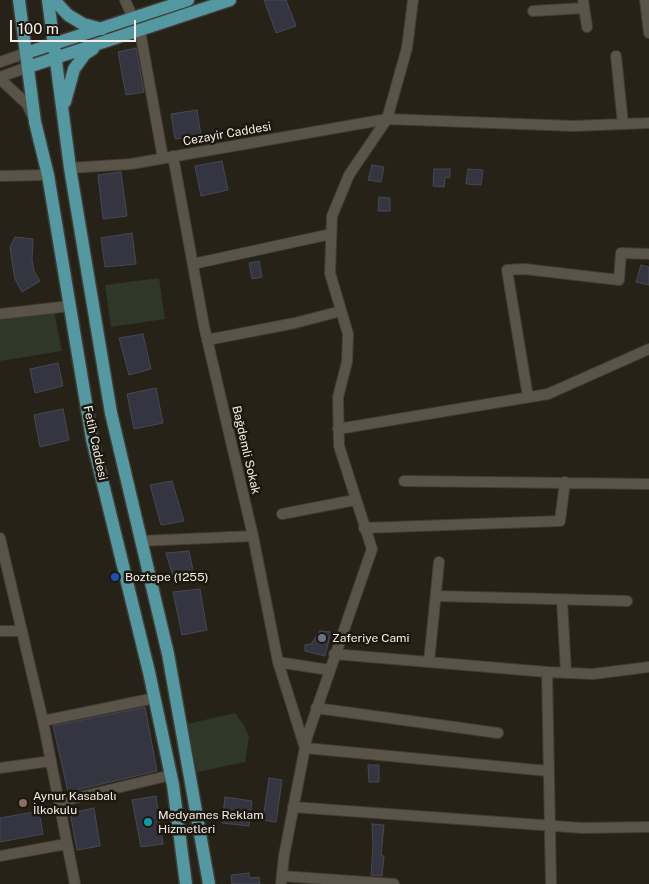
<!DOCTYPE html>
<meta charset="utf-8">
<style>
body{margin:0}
#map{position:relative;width:649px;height:884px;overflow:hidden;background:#262217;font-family:"Public Sans",sans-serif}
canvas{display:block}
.scale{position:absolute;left:10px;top:20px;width:126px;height:22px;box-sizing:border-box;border:2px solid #f3efe8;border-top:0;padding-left:6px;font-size:15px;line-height:18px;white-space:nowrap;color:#f3efe8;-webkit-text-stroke:4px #1d180e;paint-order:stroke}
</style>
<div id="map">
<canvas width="649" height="884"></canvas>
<div class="scale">100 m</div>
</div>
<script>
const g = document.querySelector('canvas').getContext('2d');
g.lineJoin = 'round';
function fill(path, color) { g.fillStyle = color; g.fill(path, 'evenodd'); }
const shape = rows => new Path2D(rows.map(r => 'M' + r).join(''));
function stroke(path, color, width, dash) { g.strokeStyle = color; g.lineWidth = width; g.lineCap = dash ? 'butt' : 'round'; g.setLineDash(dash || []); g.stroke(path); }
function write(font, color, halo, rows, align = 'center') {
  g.font = font + ' "Public Sans",sans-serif'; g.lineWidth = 5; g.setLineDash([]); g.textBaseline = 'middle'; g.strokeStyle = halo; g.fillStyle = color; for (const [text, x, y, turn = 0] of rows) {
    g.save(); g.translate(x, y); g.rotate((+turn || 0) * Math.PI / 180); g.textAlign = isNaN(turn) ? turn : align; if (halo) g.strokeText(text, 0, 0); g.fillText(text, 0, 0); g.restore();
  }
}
fill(shape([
 [159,278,165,319,111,327,105,285],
 [54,311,62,351,0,361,0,320],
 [235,713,244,725,249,737,245,762,197,772,187,724]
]), '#2f3729');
const building = shape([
 [264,0,286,0,296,26,276,33,264,0],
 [136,48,144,92,126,95,118,52,136,48],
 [197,110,201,135,175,139,171,114,197,110],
 [222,161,228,190,201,196,195,166,222,161],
 [372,165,384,167,381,182,368,180,372,165],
 [434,169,450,169,450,178,445,177,444,187,433,186,434,169],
 [468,169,483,170,481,185,466,184,468,169],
 [121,172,127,216,103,219,98,175,121,172],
 [379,197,390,198,390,211,378,211,379,197],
 [132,233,136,264,105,267,101,238,132,233],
 [15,237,33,239,32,260,34,271,40,281,22,292,15,279,12,262,10,247,15,237],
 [259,261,262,277,252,279,249,263,259,261],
 [641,265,649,267,649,285,636,282,641,265],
 [143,334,151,369,129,375,119,338,143,334],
 [58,363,63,386,35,393,30,369,58,363],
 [156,388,163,423,134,429,127,394,156,388],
 [63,409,69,440,40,447,34,415,63,409],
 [172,481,184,521,161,525,150,485,172,481],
 [189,551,194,575,173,576,166,553,189,551],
 [200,589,207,630,182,635,173,592,200,589],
 [320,631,331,632,325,656,305,651,305,645,311,644,320,631],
 [145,707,157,771,68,792,53,726,145,707],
 [368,765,379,765,379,782,369,782,368,765],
 [269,778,282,780,276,822,263,820,269,778],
 [156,796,163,844,141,847,132,800,156,796],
 [225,797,252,801,249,826,222,823,225,797],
 [94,808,100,846,77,850,70,813,94,808],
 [39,811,43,834,0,842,0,818,39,811],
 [372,824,384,825,381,856,384,856,382,876,371,875,373,846,372,824],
 [249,873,250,878,259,877,260,884,232,884,231,875,249,873]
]);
fill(building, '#343541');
stroke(building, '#474854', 1);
const minor = shape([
 [125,0,133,18],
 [583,0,587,27],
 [645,0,649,33],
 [533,11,584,8],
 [140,31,163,158],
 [616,56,623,124],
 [0,62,26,53],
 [0,77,28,67],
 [0,79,27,104,32,115],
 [173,156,204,326,253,536,278,662,305,748,548,771],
 [70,168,131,164,387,119,574,126,649,123],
 [0,176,48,175],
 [193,264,331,234],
 [0,314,70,306],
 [207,340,295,323,341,311],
 [528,397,507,270,524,269,619,280,621,253,649,254],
 [338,429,548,394,649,349],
 [404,481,649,484],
 [282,514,355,500],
 [364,528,560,521,565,482],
 [0,538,43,721,75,884],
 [140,541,253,536],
 [436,596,627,601],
 [562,600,566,673],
 [0,631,22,631],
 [334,654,547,672,593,674,649,667],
 [278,662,329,670],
 [429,662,439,562],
 [547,672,551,884],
 [316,708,498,733],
 [43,721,155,698],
 [0,768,51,761],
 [59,802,171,775],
 [293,807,582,828,649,827],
 [0,856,66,844],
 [282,876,394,884],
 [281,884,284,856,307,737,372,549,339,446,338,397,347,362,348,334,330,273,332,216,349,175,387,119,407,48,413,0]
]);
const major = shape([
 [19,0,35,122,48,175,92,439,149,672,173,785,186,884],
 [48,0,70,168,111,413,168,654,209,884],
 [54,0,68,15,83,24,102,29],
 [26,53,188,0],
 [28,67,230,0],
 [65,102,74,69,85,54,93,49]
]);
stroke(minor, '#413d35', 12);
stroke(major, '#413d35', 15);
stroke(minor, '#5a5448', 10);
stroke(major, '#5498a2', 12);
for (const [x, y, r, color] of [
 [115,577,5,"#1a4fb4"],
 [322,638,5,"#6b7280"],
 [23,803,5,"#8d6e63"],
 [148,822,5,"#0f9aa8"]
]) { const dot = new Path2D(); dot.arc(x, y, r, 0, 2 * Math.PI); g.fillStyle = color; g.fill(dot); stroke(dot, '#1d180e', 2); }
write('12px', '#f3efe8', '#1d180e', [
 ["Cezayir Caddesi",227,134,-10],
 ["Fetih Caddesi",95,443,78],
 ["Bağdemli Sokak",246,450,77]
]);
write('12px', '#f3efe8', '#1d180e', [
 ["Boztepe (1255)",125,577],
 ["Zaferiye Cami",332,638],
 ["Aynur Kasabalı",33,796],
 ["İlkokulu",33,810],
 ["Medyames Reklam",158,815],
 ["Hizmetleri",158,829]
], 'left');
</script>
